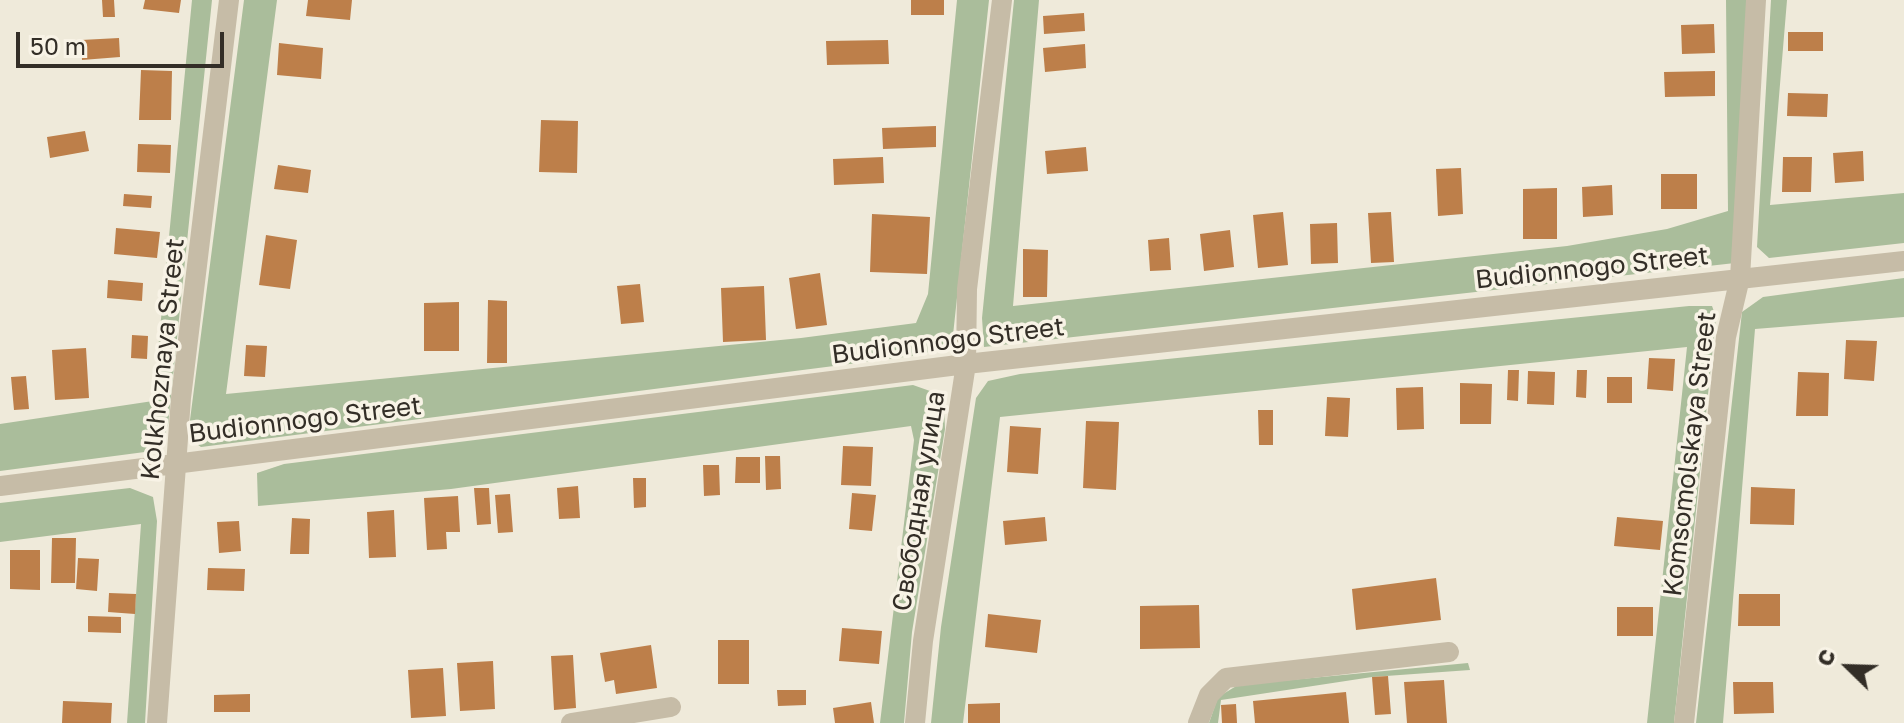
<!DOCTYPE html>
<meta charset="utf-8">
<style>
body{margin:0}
#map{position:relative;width:1904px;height:723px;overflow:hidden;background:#efeada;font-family:"Golos Text",sans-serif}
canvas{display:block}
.north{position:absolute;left:1808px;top:627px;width:80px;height:80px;-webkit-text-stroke:6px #f8f3e6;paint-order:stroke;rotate:293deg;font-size:22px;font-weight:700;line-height:32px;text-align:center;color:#332e27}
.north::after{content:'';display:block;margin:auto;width:28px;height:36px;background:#332e27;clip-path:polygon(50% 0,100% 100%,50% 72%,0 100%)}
.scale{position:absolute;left:16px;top:32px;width:208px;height:36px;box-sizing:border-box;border:4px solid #332e27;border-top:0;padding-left:10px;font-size:24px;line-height:28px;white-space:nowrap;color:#332e27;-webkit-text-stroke:6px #f8f3e6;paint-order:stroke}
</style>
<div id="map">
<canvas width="1904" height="723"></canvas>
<div class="north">С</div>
<div class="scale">50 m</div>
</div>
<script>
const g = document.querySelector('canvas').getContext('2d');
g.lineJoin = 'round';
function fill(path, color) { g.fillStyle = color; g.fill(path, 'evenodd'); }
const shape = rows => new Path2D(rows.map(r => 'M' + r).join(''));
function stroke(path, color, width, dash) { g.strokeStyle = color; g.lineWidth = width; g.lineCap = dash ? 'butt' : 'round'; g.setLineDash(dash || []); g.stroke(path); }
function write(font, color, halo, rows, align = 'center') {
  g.font = font + ' "Golos Text",sans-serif'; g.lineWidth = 7; g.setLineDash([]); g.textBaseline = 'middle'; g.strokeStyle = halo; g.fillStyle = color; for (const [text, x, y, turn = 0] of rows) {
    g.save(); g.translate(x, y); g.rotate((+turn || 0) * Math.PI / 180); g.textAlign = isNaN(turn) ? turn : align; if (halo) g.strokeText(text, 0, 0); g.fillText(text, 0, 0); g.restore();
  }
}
fill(shape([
 [192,0,212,0,168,425,160,450,0,471,0,424,153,401],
 [244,0,277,0,226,394,801,338,916,323,928,294,957,0,989,0,953,335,938,350,912,356,201,447,191,440,190,420],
 [1014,0,1039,0,1013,306,1567,246,1667,229,1728,211,1726,0,1747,0,1735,263,984,347,982,318],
 [1771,0,1787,0,1770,205,1904,193,1904,243,1769,258,1757,247],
 [1904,278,1904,317,1755,329,1723,723,1696,723,1742,312,1763,297],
 [1689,306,1712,306,1716,317,1674,723,1647,723,1687,347,1000,417,963,723,931,723,941,627,976,398,988,381,1020,374],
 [913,385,930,391,944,405,945,429,912,632,904,723,880,723,914,440,911,426,451,489,258,506,257,473,284,464],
 [130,488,153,497,157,521,145,723,127,723,141,524,0,542,0,503],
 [1468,663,1470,670,1372,677,1221,700,1218,723,1209,723,1218,697,1238,685]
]), '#aabd9b');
fill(shape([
 [102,0,114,0,115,17,103,17],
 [145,0,181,0,179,13,143,9],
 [308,0,352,0,350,20,306,16],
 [911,0,944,0,944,15,911,15],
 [1084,13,1085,31,1044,34,1043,16],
 [1714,24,1715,53,1682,54,1681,25],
 [1788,32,1823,32,1823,51,1788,51],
 [119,38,120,57,82,60,81,40],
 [888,40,889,64,827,65,826,41],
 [279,43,323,48,321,79,277,75],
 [1085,44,1086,68,1045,72,1043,48],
 [141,70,172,71,171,120,139,120],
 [1715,71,1715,96,1665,97,1664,72],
 [1788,93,1828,94,1827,117,1787,116],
 [541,120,578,121,577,173,539,172],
 [936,126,936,147,883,149,882,128],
 [85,131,89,151,50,158,47,137],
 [138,144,171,145,170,173,137,172],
 [1086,147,1088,171,1047,174,1045,151],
 [1863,151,1864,181,1835,183,1833,153],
 [883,157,884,183,834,185,833,159],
 [1783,157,1812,157,1811,192,1782,192],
 [278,165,311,170,308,193,274,189],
 [1461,168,1463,214,1438,216,1436,169],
 [1661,174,1697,174,1697,209,1661,209],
 [1612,185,1613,215,1583,217,1582,187],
 [1557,188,1557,239,1523,239,1523,189],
 [124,194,152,196,151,208,123,206],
 [1283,212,1288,265,1258,268,1253,215],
 [1391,212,1394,262,1371,263,1368,213],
 [872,214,930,217,927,274,870,272],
 [1337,223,1338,263,1311,264,1310,224],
 [116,228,160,232,157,258,114,254],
 [1230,230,1234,267,1204,271,1200,234],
 [266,235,297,240,290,289,259,285],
 [1169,238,1171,270,1150,271,1148,240],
 [1023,249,1048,250,1047,297,1023,297],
 [820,273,827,325,796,329,789,278],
 [108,280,143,283,142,301,107,298],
 [640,284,644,322,621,324,617,286],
 [764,286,766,340,723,342,721,288],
 [488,300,507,301,507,363,487,363],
 [459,302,459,351,424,351,424,303],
 [132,335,148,336,147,359,131,358],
 [1846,340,1877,341,1874,381,1844,379],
 [246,345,267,346,265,377,244,376],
 [86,348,89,398,55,400,52,350],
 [1649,358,1675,359,1673,391,1647,389],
 [1508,370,1519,370,1518,401,1507,400],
 [1577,370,1587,370,1586,398,1576,397],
 [1528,371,1555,372,1554,405,1527,404],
 [1798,372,1829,373,1828,416,1796,416],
 [26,376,29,409,14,410,11,377],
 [1607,377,1632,377,1632,403,1607,403],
 [1460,383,1492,384,1491,424,1460,424],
 [1423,387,1424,429,1397,430,1396,388],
 [1327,397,1350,398,1348,437,1325,436],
 [1258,410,1273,410,1273,445,1259,445],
 [1086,421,1119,422,1116,490,1083,488],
 [1010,426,1041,428,1038,474,1007,472],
 [843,446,873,447,871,486,841,485],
 [765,456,780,456,781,489,766,490],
 [736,457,760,457,760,483,735,483],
 [703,465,719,465,720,495,704,496],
 [633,478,646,478,646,507,634,508],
 [578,486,580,518,559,519,557,488],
 [1751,487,1795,489,1794,525,1750,524],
 [474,488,489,488,491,524,477,525],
 [852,493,876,495,872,531,849,529],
 [510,494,513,532,498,533,495,495],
 [458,496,460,532,446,532,447,549,427,550,424,498],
 [394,510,396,557,369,558,367,512],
 [1045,517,1047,541,1005,545,1003,521],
 [1617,517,1663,521,1660,550,1614,546],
 [292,518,310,519,309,554,290,554],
 [239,521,241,551,219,553,217,522],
 [52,538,76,538,75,583,51,583],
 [10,550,40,550,40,590,10,589],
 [78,558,99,559,97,591,76,589],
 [208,568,245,569,244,591,207,590],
 [1436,578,1441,620,1356,630,1352,589],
 [109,593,136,594,135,614,108,612],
 [1739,594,1780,594,1780,626,1738,626],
 [1199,605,1200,648,1140,649,1140,606],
 [1617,607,1653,607,1653,636,1617,636],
 [988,614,1041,620,1037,653,985,647],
 [88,616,121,617,121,633,88,632],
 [842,628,882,631,879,664,839,661],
 [718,640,749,640,749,684,718,684],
 [651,645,657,688,616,694,614,680,605,682,600,653],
 [573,655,576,708,554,710,551,656],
 [493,661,495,709,460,711,457,663],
 [443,668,446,716,411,718,408,670],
 [1388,676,1391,714,1375,715,1372,677],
 [1444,680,1447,723,1407,723,1404,682],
 [1733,682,1773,682,1774,713,1734,714],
 [777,690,806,690,806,705,778,706],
 [1346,692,1349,723,1255,723,1253,701],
 [250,694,250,712,214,712,214,695],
 [63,701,112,703,111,723,62,723],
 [871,702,874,723,835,723,833,708],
 [1000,703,1000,723,968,723,968,704],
 [1236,704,1237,723,1222,723,1221,705]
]), '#bd7f4a');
stroke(shape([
 [0,486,966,364,1904,261],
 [157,723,181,398,229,0],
 [571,723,671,707],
 [915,723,923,641,966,364,967,289,1002,0],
 [1198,723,1209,695,1226,678,1449,652],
 [1684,723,1726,337,1740,278,1756,0]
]), '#c6bca7', 20);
write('26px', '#332e27', '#f8f3e6', [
 ["Budionnogo Street",1592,268,-6],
 ["Budionnogo Street",948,341,-7],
 ["Kolkhoznaya Street",163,359,-84],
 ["Budionnogo Street",305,420,-7],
 ["Komsomolskaya Street",1690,454,-83],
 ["Свободная улица",919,501,-81]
]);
</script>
